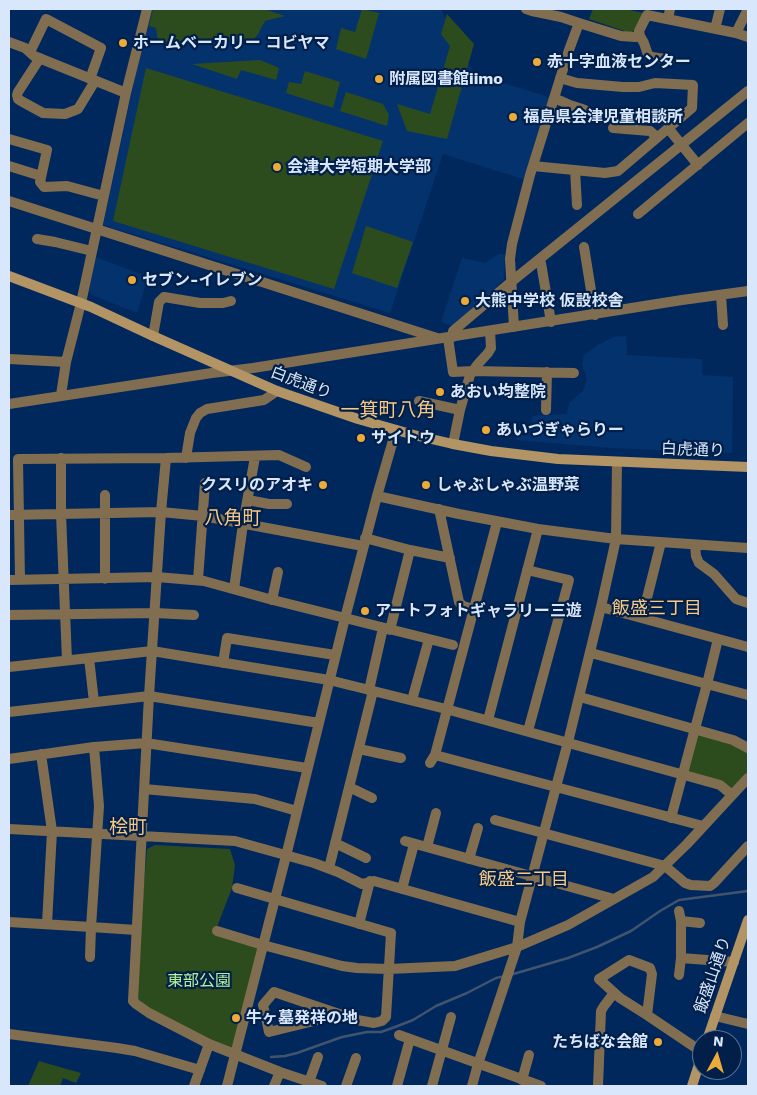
<!DOCTYPE html>
<meta charset="utf-8">
<style>
body{margin:0}
#map{position:relative;width:757px;height:1095px;overflow:hidden;background:#00285d;font-family:"Work Sans",sans-serif}
canvas{display:block}
.frame{position:absolute;inset:0;border:10px solid #d8e7fb;pointer-events:none}
.north{position:absolute;left:692px;top:1030px;width:50px;height:50px;box-sizing:border-box;background:#011f48;border:1px solid #576f90;border-radius:50%;rotate:6deg;font-size:14px;font-weight:700;line-height:20px;text-align:center;color:#d8e7fb}
.north::after{content:'';display:block;margin:auto;width:18px;height:22px;background:#ebaa39;clip-path:polygon(50% 0,100% 100%,50% 72%,0 100%)}
</style>
<div id="map">
<canvas width="757" height="1095"></canvas>
<div class="frame"></div>
<div class="north">N</div>
</div>
<script>
const g = document.querySelector('canvas').getContext('2d');
g.lineJoin = 'round';
function fill(path, color) { g.fillStyle = color; g.fill(path, 'evenodd'); }
const shape = rows => new Path2D(rows.map(r => 'M' + r).join(''));
function stroke(path, color, width, dash) { g.strokeStyle = color; g.lineWidth = width; g.lineCap = dash ? 'butt' : 'round'; g.setLineDash(dash || []); g.stroke(path); }
function write(font, color, halo, rows, align = 'center') {
  g.font = font + ' "Work Sans","Noto Sans JP",sans-serif'; g.lineWidth = 4.5; g.setLineDash([]); g.textBaseline = 'middle'; g.strokeStyle = halo; g.fillStyle = color; for (const [text, x, y, turn = 0] of rows) {
    g.save(); g.translate(x, y); g.rotate((+turn || 0) * Math.PI / 180); g.textAlign = isNaN(turn) ? turn : align; if (halo) g.strokeText(text, 0, 0); g.fillText(text, 0, 0); g.restore();
  }
}
fill(shape([
 [150,9,441,9,474,74,552,98,526,180,443,154,390,313,103,225],
 [498,254,505,254,504,280,455,327,441,322,462,258,485,263],
 [96,257,148,277,137,313,92,295,89,291],
 [626,336,627,355,702,359,702,375,733,377,732,453,611,448,516,440,516,435,530,429,532,416,567,414,569,403,583,391,587,379,582,364,584,355,598,345,614,337]
]), '#04326d');
fill(shape([
 [153,9,264,9,285,16,265,21,258,34,254,39,158,42,156,28,149,26],
 [362,9,379,13,366,59,336,49,341,28,355,32],
 [593,9,625,9,643,13,637,29,630,33,589,19],
 [447,14,474,44,447,139,407,131,397,104,430,114,450,46,441,34],
 [260,60,279,68,276,80,241,70,237,79,192,64],
 [146,68,383,141,334,289,113,221],
 [305,71,340,82,333,108,286,93,289,82,301,84],
 [346,92,383,104,389,115,387,126,340,111],
 [366,226,413,242,397,288,352,273],
 [697,732,748,750,748,775,732,792,686,773],
 [155,845,230,849,235,865,232,888,215,932,262,946,234,1053,179,1027,135,998,136,975,147,849],
 [39,1061,49,1064,81,1073,76,1083,63,1078,60,1086,28,1086]
]), '#2d4c1e');
stroke(shape([
 [510,975,568,958,597,947,631,931,660,911,679,900,748,891],
 [271,1057,285,1056,297,1053,342,1037,367,1032,381,1032,395,1027,413,1020,436,1006,467,993,496,978,505,976]
]), '#42536d', 2.5);
stroke(shape([
 [668,19,670,9],
 [579,23,621,36,635,37,640,36],
 [715,29,720,9],
 [736,33,748,9],
 [9,42,25,48,34,56,126,93],
 [30,52,46,19,101,48,90,79],
 [40,58,18,92,17,95,18,99,21,101,43,113,65,114,78,109,95,81],
 [671,60,652,57,648,55,644,43,640,36,639,31,647,15,736,33,748,37],
 [554,98,570,105,585,110],
 [613,128,650,131,657,137],
 [668,128,698,165],
 [9,139,47,150,40,182,44,187,67,186,104,196],
 [9,166,41,176],
 [533,166,605,173,618,171,692,108,693,85,655,83,639,87,623,87,577,83,560,78],
 [575,170,577,205],
 [9,201,437,338],
 [638,214,748,123],
 [37,239,55,242,92,251],
 [584,247,595,315],
 [541,263,551,322],
 [721,295,723,325],
 [514,327,510,259,512,244,530,175,569,50,579,23,561,17,532,11,526,9],
 [153,336,159,302,164,297,200,303,223,303,231,301],
 [453,337,453,331,511,282,748,91],
 [448,338,453,372,473,371,574,373],
 [9,359,66,362],
 [61,395,66,362,81,303,126,93,147,9],
 [419,401,460,410],
 [9,404,212,373,253,368,682,300,748,291],
 [546,410,547,372],
 [453,444,460,410,470,375,478,364,488,353,491,348,490,331],
 [61,458,61,514,67,660],
 [166,458,279,455,306,467],
 [186,458,190,433,196,418,200,413,207,409,264,400,277,391],
 [105,495,105,579],
 [377,496,459,514,538,529,616,539,748,548],
 [248,500,269,504,287,504],
 [439,509,459,602,463,606,474,609],
 [9,515,161,512,203,516,363,546],
 [365,538,410,550,450,558],
 [695,545,696,556,699,563,714,574,736,599,748,603],
 [527,570,569,580,528,731],
 [9,580,157,577,204,581,269,599,453,645],
 [20,580,18,459,166,458,161,512,149,696,133,1001,136,1004,149,1013,209,1044,280,1072,322,1086],
 [198,580,205,483],
 [234,589,243,524,255,457],
 [272,600,278,572],
 [601,607,616,539,617,462],
 [9,615,155,613,194,615],
 [642,618,661,542],
 [390,630,410,550],
 [591,653,748,695],
 [89,658,94,702],
 [223,663,227,638,335,655],
 [9,667,152,651,329,680,446,709,713,783,720,785,732,795],
 [369,690,383,628],
 [580,697,733,740,748,748],
 [412,700,429,639],
 [9,712,149,696,319,723],
 [488,720,538,529],
 [359,749,401,758],
 [41,754,52,831,47,924],
 [435,755,703,826],
 [9,759,94,747,146,743,307,768],
 [430,763,435,755,497,522],
 [349,787,372,798],
 [144,789,255,799,297,811],
 [671,818,707,684,718,639],
 [495,820,665,866,685,883,691,885,710,886,714,883,748,846],
 [9,829,235,841,314,863,338,872,362,884,374,881,520,922],
 [405,841,614,899],
 [335,843,366,858],
 [427,847,436,813],
 [469,859,478,828],
 [329,868,373,691],
 [237,888,391,933,386,1017,382,1021,374,1023,357,1020,274,992,263,1005,269,1032,318,1020,326,1010],
 [402,889,414,844],
 [681,921,700,923],
 [9,922,91,927,99,806,94,747],
 [359,924,370,881],
 [217,931,263,945,342,966,357,968,389,969,455,966,517,947,568,925,653,877,687,844,748,778],
 [90,957,91,927,136,930],
 [681,958,734,962],
 [679,975,681,958,681,921,679,911],
 [647,1015,652,974,650,968,629,960,599,979,620,998,647,1015,702,1052],
 [715,1016,748,1024],
 [9,1034,117,1048,135,1051,200,1070],
 [399,1035,541,1086],
 [522,1080,529,1055],
 [309,1082,318,1057],
 [194,1086,209,1044],
 [227,1086,286,856,345,618,377,496,396,430],
 [274,1086,280,1072],
 [346,1086,356,1058],
 [397,1086,410,1039],
 [432,1086,451,1017],
 [472,1086,478,1064,517,947,520,922,568,742,601,607,748,647],
 [598,1086,601,1011,604,1006,614,993]
]), '#816e51', 10);
stroke(shape([
 [9,276,91,307,153,336,277,391,358,419,414,435,453,444,491,451,558,459,748,467],
 [707,1040,748,920],
 [692,1086,702,1055]
]), '#b39465', 10);
for (const [x, y, r, color] of [
 [123,43,5,"#ebaa39"],
 [537,62,5,"#ebaa39"],
 [379,79,5,"#ebaa39"],
 [513,117,5,"#ebaa39"],
 [277,167,5,"#ebaa39"],
 [132,280,5,"#ebaa39"],
 [465,301,5,"#ebaa39"],
 [440,392,5,"#ebaa39"],
 [486,430,5,"#ebaa39"],
 [361,438,5,"#ebaa39"],
 [323,485,5,"#ebaa39"],
 [426,485,5,"#ebaa39"],
 [365,611,5,"#ebaa39"],
 [236,1018,5,"#ebaa39"],
 [658,1042,5,"#ebaa39"]
]) { const dot = new Path2D(); dot.arc(x, y, r, 0, 2 * Math.PI); g.fillStyle = color; g.fill(dot); stroke(dot, '#011f48', 2); }
write('bold 16px', '#d8e7fb', '#011f48', [
 ["ホームベーカリー コビヤマ",133,43],
 ["赤十字血液センター",547,62],
 ["附属図書館iimo",389,79],
 ["福島県会津児童相談所",523,117],
 ["会津大学短期大学部",287,167],
 ["セブン-イレブン",142,280],
 ["大熊中学校 仮設校舎",475,301],
 ["あおい均整院",450,392],
 ["あいづぎゃらりー",496,430],
 ["サイトウ",371,438],
 ["クスリのアオキ",313,485,"right"],
 ["しゃぶしゃぶ温野菜",436,485],
 ["アートフォトギャラリー三遊",375,611],
 ["牛ヶ墓発祥の地",246,1018],
 ["たちばな会館",648,1042,"right"]
], 'left');
write('16px', '#d8e7fb', '#011f48', [
 ["白虎通り",301,383,21],
 ["白虎通り",693,450,2],
 ["飯盛山通り",713,975,-71]
]);
write('16px', '#b1f296', '#011f48', [
 ["東部公園",199,981]
]);
write('18px', '#f7c985', '#011f48', [
 ["飯盛三丁目",657,609],
 ["飯盛二丁目",524,880]
]);
write('19px', '#f7c985', '#011f48', [
 ["一箕町八角",388,410],
 ["八角町",233,518],
 ["桧町",128,827]
]);
</script>
